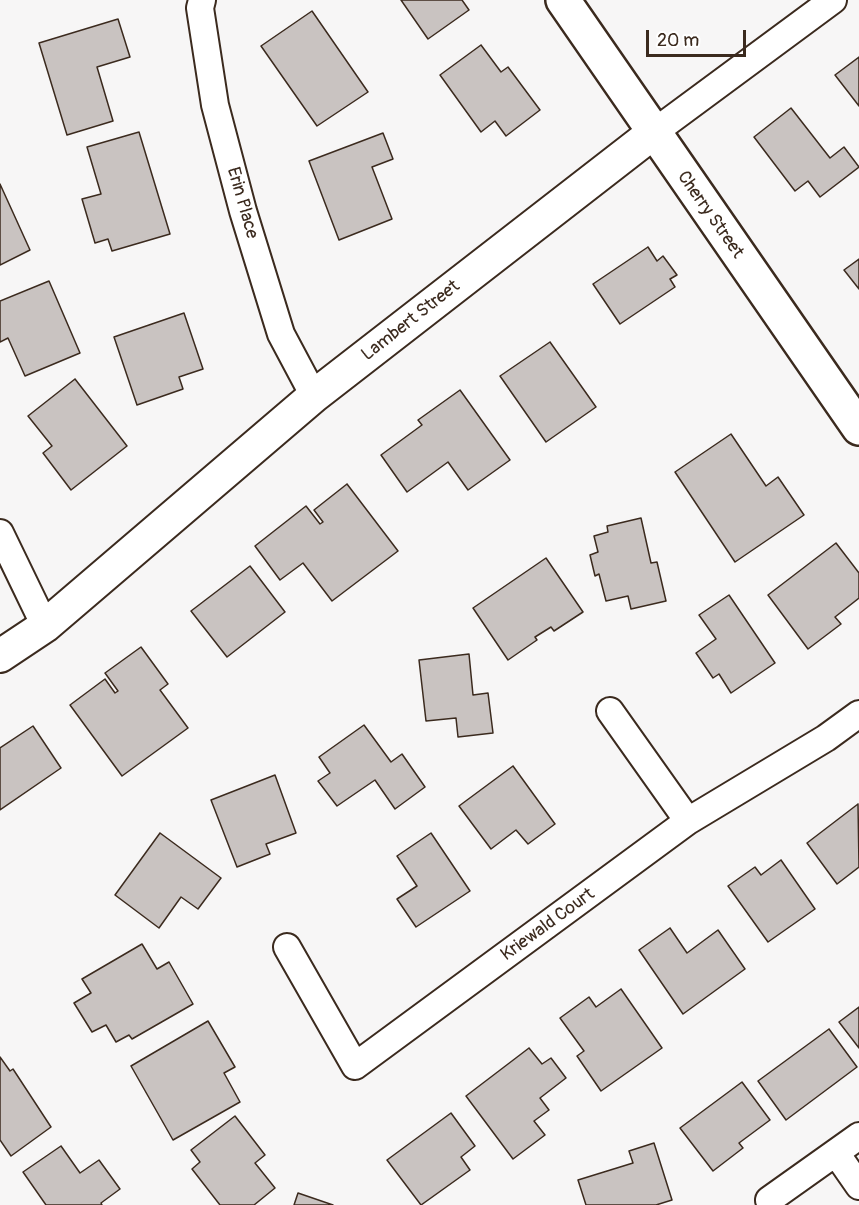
<!DOCTYPE html>
<style>
body{margin:0}
#map{position:relative;width:859px;height:1205px;overflow:hidden;background:#f7f6f6;font-family:Pangolin,sans-serif}
canvas{display:block}
.scale{position:absolute;left:646px;top:30px;width:100px;height:27px;box-sizing:border-box;border:3px solid #3b2a1e;border-top:0;padding-left:8px;font-size:18px;line-height:21px;white-space:nowrap;color:#3b2a1e;-webkit-text-stroke:4px #fff;paint-order:stroke}
</style>
<div id="map">
<canvas width="859" height="1205"></canvas>
<div class="scale">20 m</div>
</div>
<script>
const g = document.querySelector('canvas').getContext('2d');
g.lineJoin = 'round';
function fill(path, color) { g.fillStyle = color; g.fill(path, 'evenodd'); }
const shape = rows => new Path2D(rows.map(r => 'M' + r).join(''));
function stroke(path, color, width, dash) { g.strokeStyle = color; g.lineWidth = width; g.lineCap = dash ? 'butt' : 'round'; g.setLineDash(dash || []); g.stroke(path); }
function write(font, color, halo, rows, align = 'center') {
  g.font = font + ' Pangolin,sans-serif'; g.lineWidth = 4.5; g.setLineDash([]); g.textBaseline = 'middle'; g.strokeStyle = halo; g.fillStyle = color; for (const [text, x, y, turn = 0] of rows) {
    g.save(); g.translate(x, y); g.rotate((+turn || 0) * Math.PI / 180); g.textAlign = isNaN(turn) ? turn : align; if (halo) g.strokeText(text, 0, 0); g.fillText(text, 0, 0); g.restore();
  }
}
const building = shape([
 [401,0,462,0,469,10,428,39,401,0],
 [312,11,368,92,317,126,261,46,312,11],
 [118,19,130,57,97,67,113,121,67,135,39,43,118,19],
 [481,45,501,72,508,67,540,110,506,136,495,121,481,132,440,75,481,45],
 [859,57,859,106,835,75,859,57],
 [791,108,830,158,844,147,859,167,820,197,808,181,795,191,754,137,791,108],
 [139,132,170,234,112,251,108,239,95,243,82,199,101,194,87,147,139,132],
 [383,133,393,159,372,167,392,219,339,240,309,161,383,133],
 [0,184,30,250,0,265,0,184],
 [648,247,657,261,663,256,677,275,670,279,675,287,620,324,593,284,648,247],
 [859,259,859,289,844,270,859,259],
 [49,281,80,353,25,376,8,338,0,342,0,301,49,281],
 [184,313,203,369,179,377,183,389,137,405,114,337,184,313],
 [550,342,596,407,546,442,500,376,550,342],
 [75,379,127,446,71,490,43,453,52,446,28,416,75,379],
 [460,390,510,460,468,490,448,462,407,492,381,455,422,425,418,420,460,390],
 [731,434,766,486,778,477,804,515,735,562,675,472,731,434],
 [347,484,398,551,332,601,303,563,280,580,255,546,306,506,320,524,323,522,314,510,347,484],
 [641,518,651,563,657,562,666,601,631,609,628,596,606,601,599,574,595,576,590,555,598,552,594,536,608,532,607,526,641,518],
 [836,543,859,573,859,598,835,617,841,624,808,649,768,595,836,543],
 [546,558,583,612,554,631,551,627,535,637,537,640,508,660,473,608,546,558],
 [250,566,285,612,227,657,191,611,250,566],
 [729,595,775,663,731,693,719,674,713,678,696,653,716,639,699,615,729,595],
 [141,647,168,684,160,690,188,728,122,776,70,705,105,679,115,693,118,691,105,673,141,647],
 [469,654,473,695,488,693,493,733,458,737,456,718,426,721,419,660,469,654],
 [364,725,391,762,402,754,425,787,395,809,375,780,337,806,318,781,330,773,319,757,364,725],
 [33,726,61,768,0,810,0,748,33,726],
 [513,766,555,824,528,844,516,830,491,849,459,806,513,766],
 [275,775,296,833,266,844,270,854,237,867,211,800,275,775],
 [858,804,859,867,837,884,807,843,858,804],
 [160,833,221,878,198,909,181,897,159,928,115,895,160,833],
 [431,833,470,891,416,927,397,899,417,886,397,856,431,833],
 [781,860,815,909,768,942,728,886,755,867,761,875,781,860],
 [670,928,687,953,718,930,745,969,683,1014,639,950,670,928],
 [142,944,157,969,169,962,193,1004,132,1039,129,1035,116,1042,106,1025,92,1032,74,1003,91,993,82,979,142,944],
 [621,989,662,1048,601,1091,577,1056,584,1051,560,1018,589,997,596,1007,621,989],
 [859,1007,859,1048,839,1022,859,1007],
 [208,1021,235,1067,224,1073,240,1102,173,1140,131,1066,208,1021],
 [829,1029,857,1067,786,1120,758,1081,829,1029],
 [529,1048,542,1064,551,1058,566,1078,540,1098,549,1110,534,1121,545,1135,513,1159,466,1096,529,1048],
 [0,1057,10,1071,13,1069,51,1127,11,1156,0,1140,0,1057],
 [742,1082,770,1120,739,1143,743,1148,713,1171,680,1128,742,1082],
 [451,1113,475,1146,461,1157,470,1170,421,1205,387,1160,451,1113],
 [235,1116,265,1155,255,1163,275,1188,254,1205,220,1205,192,1169,200,1162,191,1150,235,1116],
 [654,1143,672,1200,656,1205,586,1205,578,1180,633,1163,629,1151,654,1143],
 [61,1146,80,1173,99,1160,120,1189,101,1203,102,1205,46,1205,23,1172,61,1146],
 [298,1193,333,1205,294,1205,298,1193]
]);
fill(building, '#c9c3c1');
stroke(building, '#3b2a1e', 1.5);
const minor = shape([
 [202,0,200,8,215,105,243,211,281,334,314,396],
 [653,133,833,0],
 [0,533,45,626],
 [610,711,688,821],
 [287,947,355,1066,688,821,826,738,859,714],
 [836,1153,859,1186],
 [769,1200,859,1136]
]);
const tertiary = shape([
 [0,656,45,626,314,396,653,133]
]);
const secondary = shape([
 [563,0,859,428]
]);
stroke(minor, '#3b2a1e', 30);
stroke(tertiary, '#3b2a1e', 36);
stroke(secondary, '#3b2a1e', 38);
stroke(minor, '#fff', 26);
stroke(tertiary, '#fff', 32);
stroke(secondary, '#fff', 33);
write('18px', '#3b2a1e', '#fff', [
 ["Erin Place",242,203,74],
 ["Cherry Street",710,215,55],
 ["Lambert Street",411,321,-38],
 ["Kriewald Court",548,925,-36]
]);
</script>
